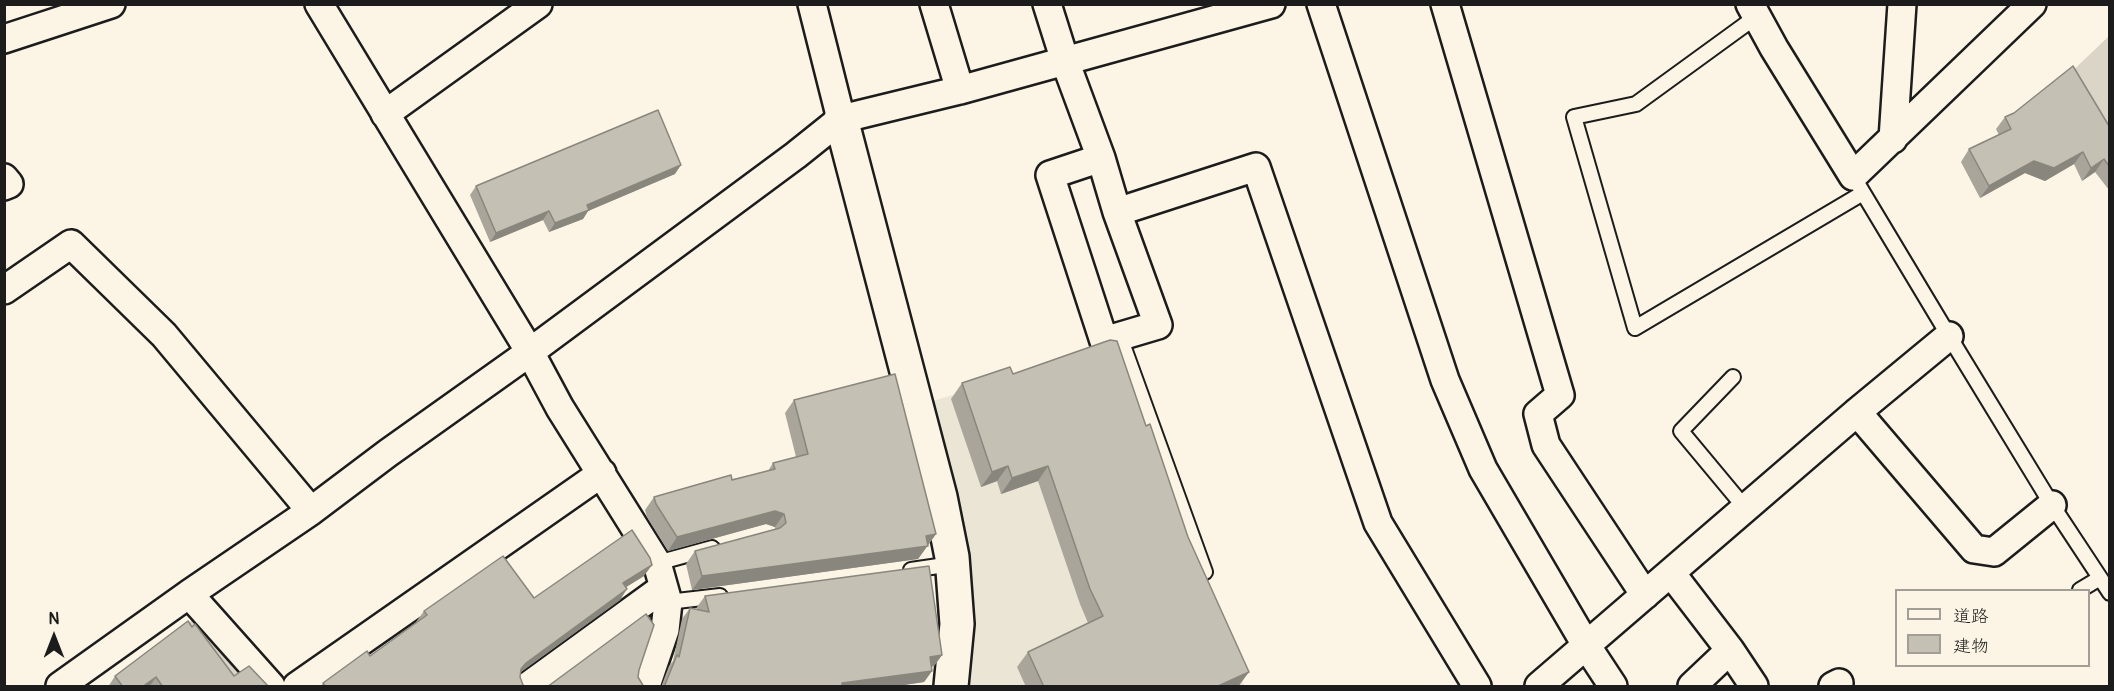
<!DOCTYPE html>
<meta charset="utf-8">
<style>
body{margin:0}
#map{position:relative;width:2114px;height:691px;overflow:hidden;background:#fcf5e5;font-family:Pangolin,"Klee One",sans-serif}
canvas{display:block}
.frame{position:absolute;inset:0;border:6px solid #1c1c1c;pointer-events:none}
.legend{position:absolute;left:1895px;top:589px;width:195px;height:78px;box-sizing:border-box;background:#fcf5e5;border:2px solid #a29e95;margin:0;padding:8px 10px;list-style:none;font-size:18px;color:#1c1c1c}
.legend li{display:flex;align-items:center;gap:12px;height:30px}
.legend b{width:30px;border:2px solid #a29e95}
.north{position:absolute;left:24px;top:607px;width:60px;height:60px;-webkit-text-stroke:4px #fcf5e5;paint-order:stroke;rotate:0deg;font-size:16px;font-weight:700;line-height:24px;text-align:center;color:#1c1c1c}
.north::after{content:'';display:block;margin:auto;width:21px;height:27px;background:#1c1c1c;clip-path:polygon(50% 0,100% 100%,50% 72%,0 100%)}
</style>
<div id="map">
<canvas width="2114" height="691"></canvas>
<div class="frame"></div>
<ul class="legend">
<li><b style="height:8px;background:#fcf5e5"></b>道路</li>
<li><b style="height:16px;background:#c4c0b3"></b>建物</li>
</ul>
<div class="north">N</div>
</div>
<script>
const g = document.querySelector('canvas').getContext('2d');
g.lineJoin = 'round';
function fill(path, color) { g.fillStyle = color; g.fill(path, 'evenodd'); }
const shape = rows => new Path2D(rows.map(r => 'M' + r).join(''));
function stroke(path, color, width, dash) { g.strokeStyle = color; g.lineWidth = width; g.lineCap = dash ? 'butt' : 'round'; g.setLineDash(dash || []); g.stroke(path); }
fill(shape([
 [1109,346,1141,431,1244,685,965,686,973,616,962,524,930,402]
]), '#ebe5d6');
fill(shape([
 [2109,36,2109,149,2064,79],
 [199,615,243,670,222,686,183,627]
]), '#dbd5c8');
const service = shape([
 [1757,16,1636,104,1574,117,1635,328,1863,193],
 [1859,186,1949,336,2052,505,2110,593],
 [1120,337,1205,572],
 [1733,377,1681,431,1746,509],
 [657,563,712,548],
 [911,570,952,564],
 [2080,590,2100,578],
 [668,602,720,596]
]);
const minor = shape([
 [319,4,530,352,560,408,657,563,668,602,665,630,646,686],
 [812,4,841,119],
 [934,4,960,90],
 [1047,4,1065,61,1101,158,1117,212,1158,325,1104,341,1050,175,1101,158],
 [1321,4,1445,380,1483,469,1586,645,1613,686],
 [1445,4,1560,395,1538,414,1546,445,1645,595],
 [1750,4,1774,48,1853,176,2032,4],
 [4,39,111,4],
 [385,114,538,4],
 [1893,139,1902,4],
 [4,178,9,184,4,186],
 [1117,212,1256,167,1378,523,1477,686],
 [4,290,71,244,164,335,311,511],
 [1857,412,1974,549,1994,552,2052,505],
 [1671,573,1730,650,1754,686],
 [189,594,271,686],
 [60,686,189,594,311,511,388,453,530,352,796,155,841,119,960,90,1271,4],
 [297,686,602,473],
 [528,686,663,588],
 [1539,686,1857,412,1949,336],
 [1692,686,1730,650],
 [1833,686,1839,683]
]);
const tertiary = shape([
 [841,119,940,497,952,557,957,624,951,686]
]);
stroke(service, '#1c1c1c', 18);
stroke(minor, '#1c1c1c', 32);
stroke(tertiary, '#1c1c1c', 38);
stroke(service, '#fcf5e5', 14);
stroke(minor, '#fcf5e5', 27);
stroke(tertiary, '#fcf5e5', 33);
fill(shape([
 [2005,117,2108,124,2109,126,2109,190,2095,172,2082,181,2074,164,2045,181,2025,173,1980,198,1961,162,1969,149,1999,135,1996,129],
 [675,174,588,211,583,219,549,232,543,220,490,242,470,195,476,186],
 [1013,374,1146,426,1238,687,1026,687,1017,667,1028,652,1088,623,1080,604,1038,481,1001,494,997,481,981,487,951,399,962,383],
 [794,400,936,534,918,559,692,590,686,564,695,551,775,530,775,527,766,524,668,551,647,517,645,510,654,497,768,471,773,463,796,457,785,413],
 [644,576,626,587,620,600,521,672,520,677,523,685,526,687,321,687,323,683,370,656,417,623,416,622,424,611,534,598],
 [705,596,942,655,934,666,931,667,932,671,924,682,891,687,661,687,669,666,673,661,682,619,690,608,697,609,697,607],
 [192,627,234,676,269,687,108,687,115,676]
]), '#a9a59a');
fill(shape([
 [2083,152,2074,164,2045,181,2025,173,1980,198,1989,186,2034,161],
 [2104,159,2095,172,2082,181,2091,168],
 [681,165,675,174,588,211,583,219,549,232,555,223,587,205],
 [549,211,543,220,490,242,496,233],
 [1008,466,997,481,981,487,992,472],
 [1048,466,1038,481,1001,494,1012,478],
 [775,511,784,514,775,527,766,524,668,551,677,537],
 [936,534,918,559,692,590,702,576],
 [652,565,644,576,615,594,623,583],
 [627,589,620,600,518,674,526,663],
 [942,655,934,666,922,668,930,657],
 [932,671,924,682,891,687,840,687,842,683],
 [1249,672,1238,687,1216,687],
 [156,677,149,687,142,687]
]), '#89867d');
const building = shape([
 [2073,66,2109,126,2109,166,2104,159,2091,168,2083,152,2054,168,2034,161,1989,186,1969,149,2011,129,2005,117,2014,113,2073,66],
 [658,110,681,165,587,205,589,210,555,223,549,211,496,233,476,186,658,110],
 [1110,340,1117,341,1146,426,1150,424,1188,537,1249,672,1216,687,1044,687,1028,652,1103,616,1090,589,1048,466,1012,478,1008,466,992,472,962,383,1010,367,1013,374,1110,340],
 [895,374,936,534,926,536,928,546,702,576,695,551,780,528,786,523,784,514,775,511,677,537,656,504,654,497,731,475,732,480,775,469,773,463,808,454,794,400,895,374],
 [632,530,650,558,652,565,623,583,627,589,526,663,521,669,520,677,523,685,526,687,326,687,323,683,367,651,370,656,427,615,424,611,503,556,534,598,632,530],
 [929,566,942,655,930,657,932,671,842,683,842,687,664,687,677,655,679,657,690,608,709,612,705,596,929,566],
 [646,614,654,625,639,670,638,677,644,687,547,687,646,614],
 [188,621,192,627,195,624,234,676,249,666,269,687,163,687,156,677,142,687,123,687,115,676,188,621]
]);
fill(building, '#c4c0b3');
stroke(building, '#89867d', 1.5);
</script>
